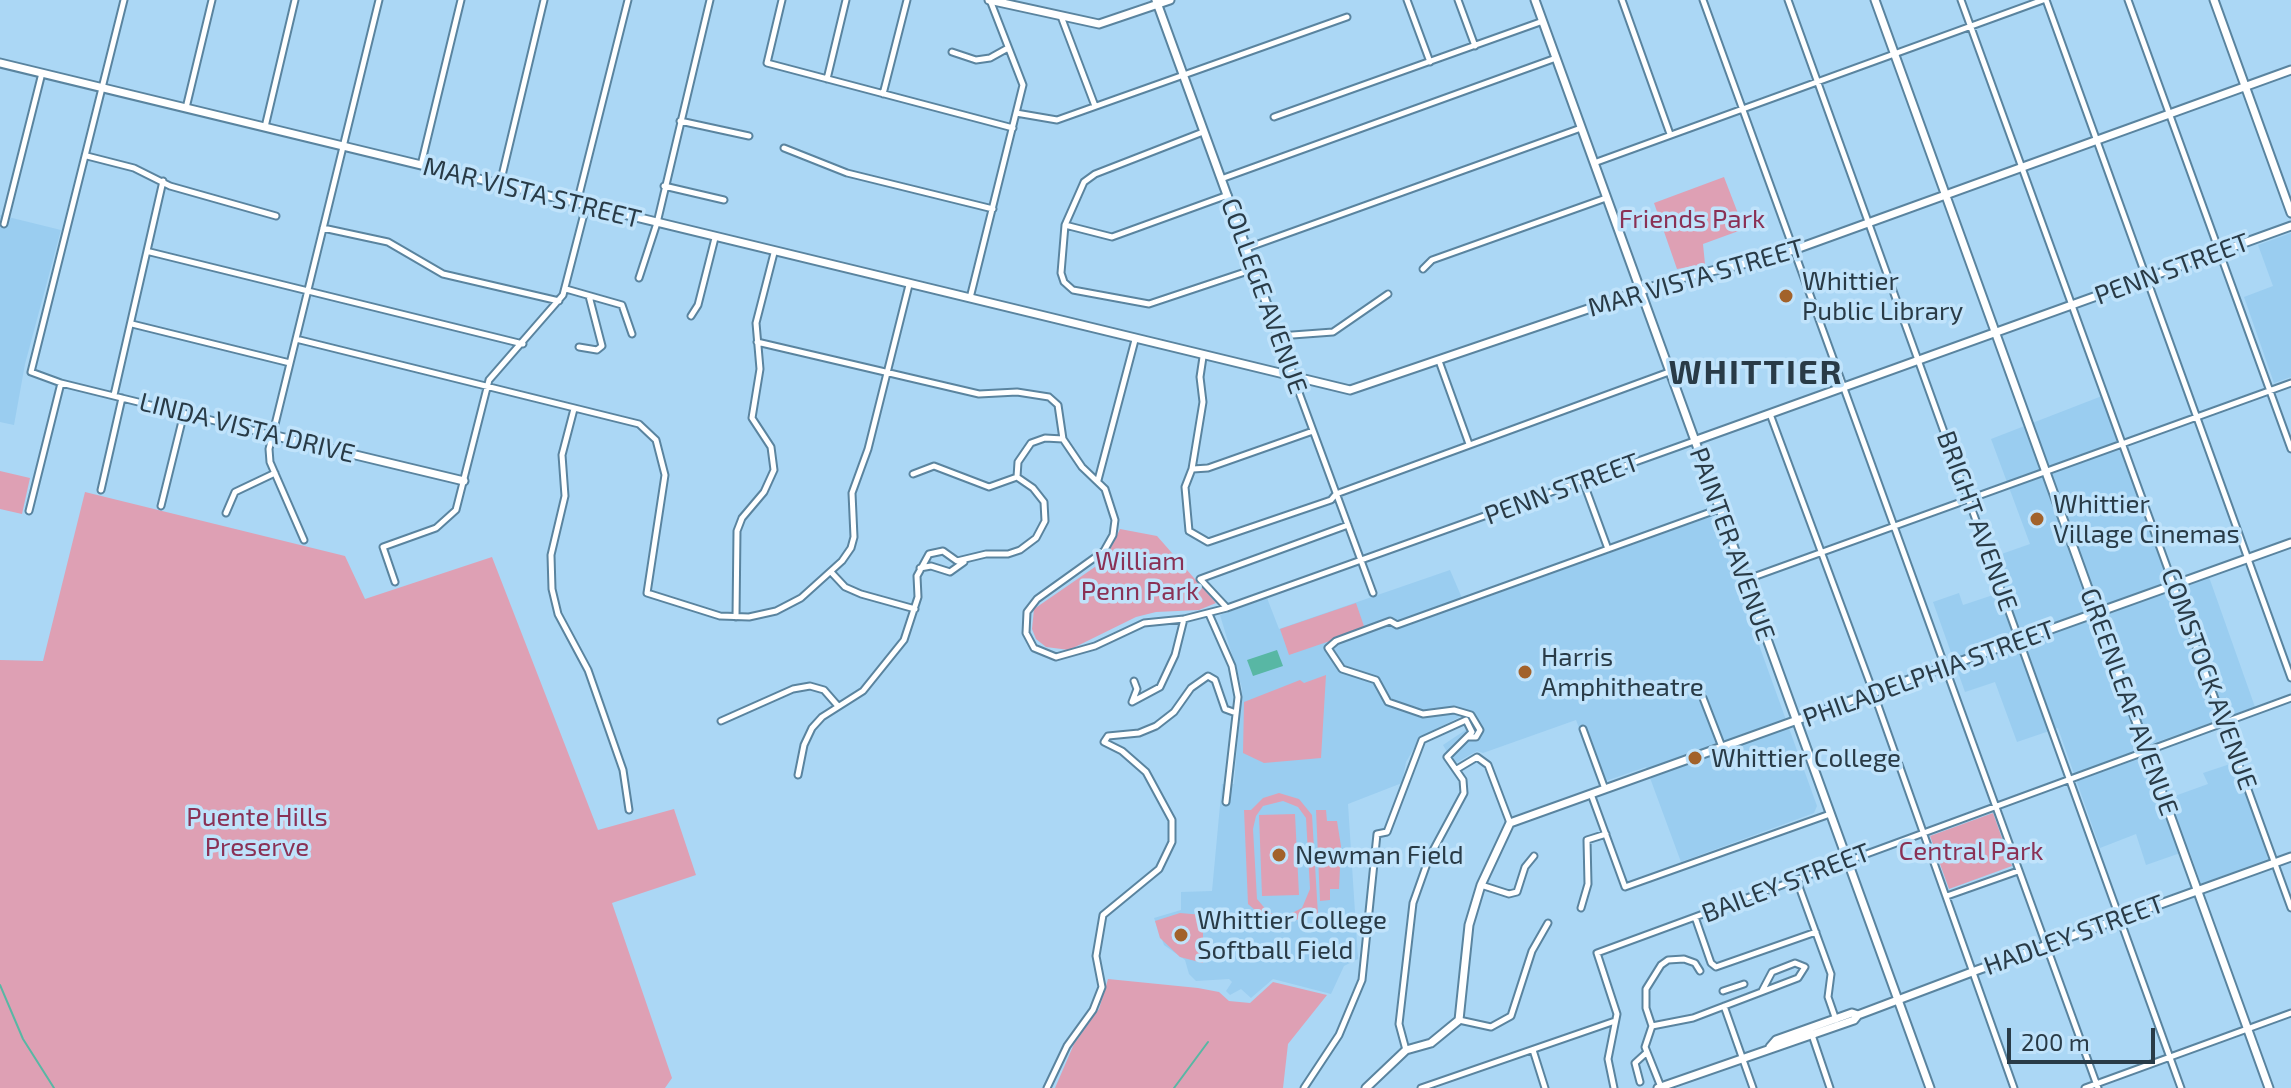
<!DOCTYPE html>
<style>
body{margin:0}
#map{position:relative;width:2291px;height:1088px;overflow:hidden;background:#abd7f5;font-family:"Exo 2",sans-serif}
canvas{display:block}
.scale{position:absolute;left:2007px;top:1028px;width:148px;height:36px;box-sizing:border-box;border:4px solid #293b47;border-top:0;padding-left:10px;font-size:24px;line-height:28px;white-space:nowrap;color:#293b47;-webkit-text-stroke:6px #c0e3fb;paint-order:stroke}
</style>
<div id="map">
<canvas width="2291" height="1088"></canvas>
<div class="scale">200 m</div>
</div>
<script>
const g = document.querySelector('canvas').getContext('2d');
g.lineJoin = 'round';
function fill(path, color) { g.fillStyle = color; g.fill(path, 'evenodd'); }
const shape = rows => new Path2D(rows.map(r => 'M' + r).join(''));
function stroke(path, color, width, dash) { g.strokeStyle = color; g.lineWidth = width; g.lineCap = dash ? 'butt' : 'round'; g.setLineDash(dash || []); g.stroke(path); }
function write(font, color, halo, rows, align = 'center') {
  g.font = font + ' "Exo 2",sans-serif'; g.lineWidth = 7; g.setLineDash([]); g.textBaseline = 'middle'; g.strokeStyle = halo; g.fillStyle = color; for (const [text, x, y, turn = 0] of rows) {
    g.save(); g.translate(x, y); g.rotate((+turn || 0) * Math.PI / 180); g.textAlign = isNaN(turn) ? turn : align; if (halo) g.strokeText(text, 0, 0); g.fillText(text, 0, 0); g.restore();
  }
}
fill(shape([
 [0,215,61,230,25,364,14,425,0,422],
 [2291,233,2291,377,2274,383,2244,297,2273,286,2258,245],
 [2102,396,2171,590,2209,577,2255,707,2151,744,2172,797,2208,784,2203,773,2236,762,2268,859,2201,884,2189,850,2146,865,2136,834,2100,848,2058,728,2017,742,1995,682,1965,692,1933,602,1959,593,1963,605,2005,591,1993,557,2030,544,1991,439],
 [1710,517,1714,520,1817,806,1814,813,1681,862,1646,767,1600,783,1576,720,1483,753,1477,751,1454,764,1443,745,1467,729,1461,716,1420,738,1406,762,1402,783,1348,804,1358,959,1344,966,1331,994,1273,979,1251,998,1241,989,1230,995,1226,991,1232,982,1229,979,1196,981,1189,974,1185,960,1164,945,1154,918,1181,910,1181,892,1212,891,1222,784,1234,784,1242,688,1220,615,1267,598,1279,629,1450,570,1465,605]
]), '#9acdf0');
fill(shape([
 [1724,177,1744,229,1703,244,1705,264,1677,269,1654,203],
 [0,471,30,478,22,514,0,509],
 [85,492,345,556,365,599,492,557,598,830,674,809,696,875,612,903,672,1078,665,1088,0,1088,0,660,43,661],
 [1120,529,1157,536,1216,603,1199,610,1156,612,1136,617,1069,650,1046,647,1036,639,1032,629,1034,609,1105,560],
 [1356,603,1365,629,1289,655,1280,629],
 [1326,675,1321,758,1264,763,1243,753,1244,702,1300,680,1304,683],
 [1279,793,1299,799,1312,815,1318,915,1311,916,1310,910,1299,919,1284,924,1268,921,1248,904,1244,810,1251,810,1263,798],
 [1283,801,1298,807,1306,818,1310,889,1302,908,1284,917,1268,912,1257,899,1253,829,1256,816,1263,806],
 [1316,810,1326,810,1327,821,1337,821,1341,846,1339,889,1330,889,1330,900,1320,901],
 [1993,813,2012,866,1949,889,1930,836],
 [1295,814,1299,895,1262,896,1259,815],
 [1180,913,1203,915,1203,963,1180,957,1160,938,1155,921],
 [1108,979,1198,988,1219,992,1229,1001,1250,1003,1273,982,1327,995,1288,1044,1283,1088,1055,1088,1074,1044,1099,1009]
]), '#dea0b4');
fill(shape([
 [1277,650,1283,666,1253,676,1247,660]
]), '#58b7a4');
stroke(shape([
 [0,985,23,1039,54,1088],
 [1174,1088,1208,1042]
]), '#58b7a4', 2);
const street = shape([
 [124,0,31,372,61,383,272,435],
 [782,0,767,63,1013,128],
 [1407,0,1430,62],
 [1458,0,1475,46],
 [1622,0,1670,134],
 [1703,0,2098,1088],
 [1788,0,2181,1088],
 [1961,0,2291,908],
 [2046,0,2291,678],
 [2128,0,2291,449],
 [1062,19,1095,106],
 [952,52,976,60,990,58,1008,48],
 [827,79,846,0],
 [883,94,907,0],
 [186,108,212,0],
 [1016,113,1057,120,1347,17],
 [1274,117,1543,21],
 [680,121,749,136],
 [265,127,295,0],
 [1203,132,1095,174,1084,182,1065,225,1061,273,1064,282,1073,290,1149,304,1254,269],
 [784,148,847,173,993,209],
 [87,156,134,168,170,186,276,216],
 [1594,163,2043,0],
 [421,165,461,0],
 [1221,179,1556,58],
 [500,184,544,0],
 [664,186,724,200],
 [577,203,628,0],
 [4,224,42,73],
 [1065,225,1112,237,1228,195],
 [323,228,388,242,443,274,559,301],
 [1247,248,1581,128],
 [150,252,523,344],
 [1423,269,1432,260,1606,198],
 [639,278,657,223,710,0],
 [566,289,622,305,632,334],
 [970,298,1023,85,990,0],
 [691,316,698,305,715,238],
 [132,324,290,363],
 [1279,336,1333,332,1388,294],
 [296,339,639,424,656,440,665,475,647,593,720,616,749,617,776,611,801,598,842,561,851,548,854,537,852,493,868,449,909,285],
 [757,342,979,394,1017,392,1049,397,1058,405,1063,439,1082,467,1105,489,1115,520,1113,535,1104,551,1037,599,1027,612,1026,633,1034,648,1056,657,1095,646,1144,623,1184,619,1227,608,1694,441],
 [579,347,597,350,602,346,589,296],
 [1203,357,1200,377,1203,402,1192,469,1185,487,1189,531,1208,542,1331,500,1336,494,1669,372],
 [1439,361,1469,444],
 [1294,379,1373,593],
 [114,395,163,181],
 [574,409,562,455,565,496,551,555,552,589,558,614,588,670,623,770,629,810],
 [1770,414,1874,694,2014,1088],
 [1193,469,1208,468,1313,431],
 [913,474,934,466,989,487,1017,477],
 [1017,477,1018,462,1031,443,1045,438,1063,439],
 [1098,480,1135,340],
 [1583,481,1608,549],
 [101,490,122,398],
 [161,506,184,413],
 [29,511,61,383],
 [226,513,235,492,275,473],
 [304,540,270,462,269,449,379,0],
 [920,568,931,566,950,572,964,562],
 [831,572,845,587,861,594,915,609],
 [1745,580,2291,383],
 [395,582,383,547,436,528,456,510,489,380,563,295,586,206],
 [1227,608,1200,579,1348,525],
 [1209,614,1232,666,1238,697,1226,802],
 [736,617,737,531,742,518,764,492,774,470,771,447,752,418,760,369,756,323,774,253],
 [1134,681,1137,689,1132,702,1160,687,1175,655,1184,619],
 [1703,698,1722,747],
 [721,721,793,689,810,686,824,690,838,706],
 [1583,729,1605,789],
 [1468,737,1476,737,1480,730,1471,715,1454,710,1423,714,1388,702,1376,680,1342,669,1328,648,1336,641,1390,621,1397,625,1719,509],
 [1457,769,1477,757,1488,765,1510,823],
 [798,775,804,745,812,728,822,717,863,691,904,640,918,597,917,576,929,554,943,551,957,561,986,554,1008,554,1020,550,1036,538,1045,521,1044,502,1033,488,1017,477],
 [1591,794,1625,887,1830,814],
 [1797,881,1831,974,1828,997,1836,1020],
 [1481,885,1509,894,1517,892,1525,867,1534,856],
 [1947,896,2018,871],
 [1581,908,1588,884,1587,840,1606,834],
 [1695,917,1711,963,1716,967,1816,932],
 [1723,991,1744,984],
 [1724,1006,1753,1088],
 [1459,1020,1491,1027,1511,1016,1532,951,1548,923],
 [1652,1026,1693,1018,1798,978,1805,967,1795,963,1772,972,1762,991],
 [1652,1026,1646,1008,1646,989,1661,965,1668,960,1684,959,1695,963,1700,971],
 [1652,1026,1645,1047,1661,1087],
 [1811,1032,1830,1088],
 [1533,1050,1545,1088],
 [1640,1082,1635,1063,1646,1053],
 [1047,1088,1067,1046,1093,1010,1102,987,1096,956,1103,915,1159,869,1172,842,1172,820,1146,772,1122,751,1104,742,1108,736,1139,733,1156,726,1174,712,1191,688,1208,676,1215,680,1225,709,1236,713],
 [1304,1088,1339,1035,1362,980,1377,834,1387,832,1422,740,1466,720,1472,732,1447,757,1463,780,1464,793,1429,858,1413,903,1399,1024,1406,1050],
 [1421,1088,1615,1021],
 [1614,1088,1608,1059,1617,1014,1597,953,2291,698],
 [2085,1088,2291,1013]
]);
const secondary = shape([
 [989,0,1099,24,1170,0],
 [1156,0,1294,379],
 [1535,0,1930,1088],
 [1875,0,2269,1088],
 [2214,0,2291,213],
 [0,63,1350,390,1676,279,1774,257,2291,70],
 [272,435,464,481],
 [1694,441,2291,226],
 [1770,1047,1776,1040,1852,1013,1858,1015],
 [1366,1088,1406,1050,1431,1043,1459,1020,1469,925,1481,885,1510,823,2291,543],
 [1658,1088,1854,1020,1858,1015,1972,972,2291,857]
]);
stroke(street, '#5a849f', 9);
stroke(secondary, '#5a849f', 11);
stroke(street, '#fff', 5);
stroke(secondary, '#fff', 7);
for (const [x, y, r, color] of [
 [1786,296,8,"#a2622b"],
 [2037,519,8,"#a2622b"],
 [1525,672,8,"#a2622b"],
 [1695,758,8,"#a2622b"],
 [1279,855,8,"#a2622b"],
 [1181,935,8,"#a2622b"]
]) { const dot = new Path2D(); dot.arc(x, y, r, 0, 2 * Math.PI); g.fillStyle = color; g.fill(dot); stroke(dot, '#c0e3fb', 3); }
write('26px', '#293b47', '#c0e3fb', [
 ["MAR VISTA STREET",532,193,14],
 ["PENN STREET",2172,269,-20],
 ["MAR VISTA STREET",1696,278,-16],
 ["COLLEGE AVENUE",1264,296,70],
 ["LINDA VISTA DRIVE",247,428,14],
 ["PENN STREET",1562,489,-20],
 ["BRIGHT AVENUE",1977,521,70],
 ["PAINTER AVENUE",1732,544,70],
 ["PHILADELPHIA STREET",1929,674,-20],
 ["COMSTOCK AVENUE",2209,679,70],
 ["GREENLEAF AVENUE",2129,702,70],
 ["BAILEY STREET",1786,883,-21],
 ["HADLEY STREET",2074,935,-20]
]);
write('26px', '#8a3155', '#c0e3fb', [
 ["Friends Park",1692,219],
 ["William",1140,561],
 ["Penn Park",1140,591],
 ["Puente Hills",257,817],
 ["Preserve",257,847],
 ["Central Park",1971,851]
]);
write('26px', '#293b47', '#c0e3fb', [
 ["Whittier",1802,281],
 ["Public Library",1802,311],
 ["Whittier",2053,504],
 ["Village Cinemas",2053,534],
 ["Harris",1541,657],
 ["Amphitheatre",1541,687],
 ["Whittier College",1711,758],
 ["Newman Field",1295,855],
 ["Whittier College",1197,920],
 ["Softball Field",1197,950]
], 'left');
g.letterSpacing = '2px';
write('bold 34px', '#293b47', '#c0e3fb', [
 ["WHITTIER",1756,373]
]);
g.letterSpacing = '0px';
</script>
